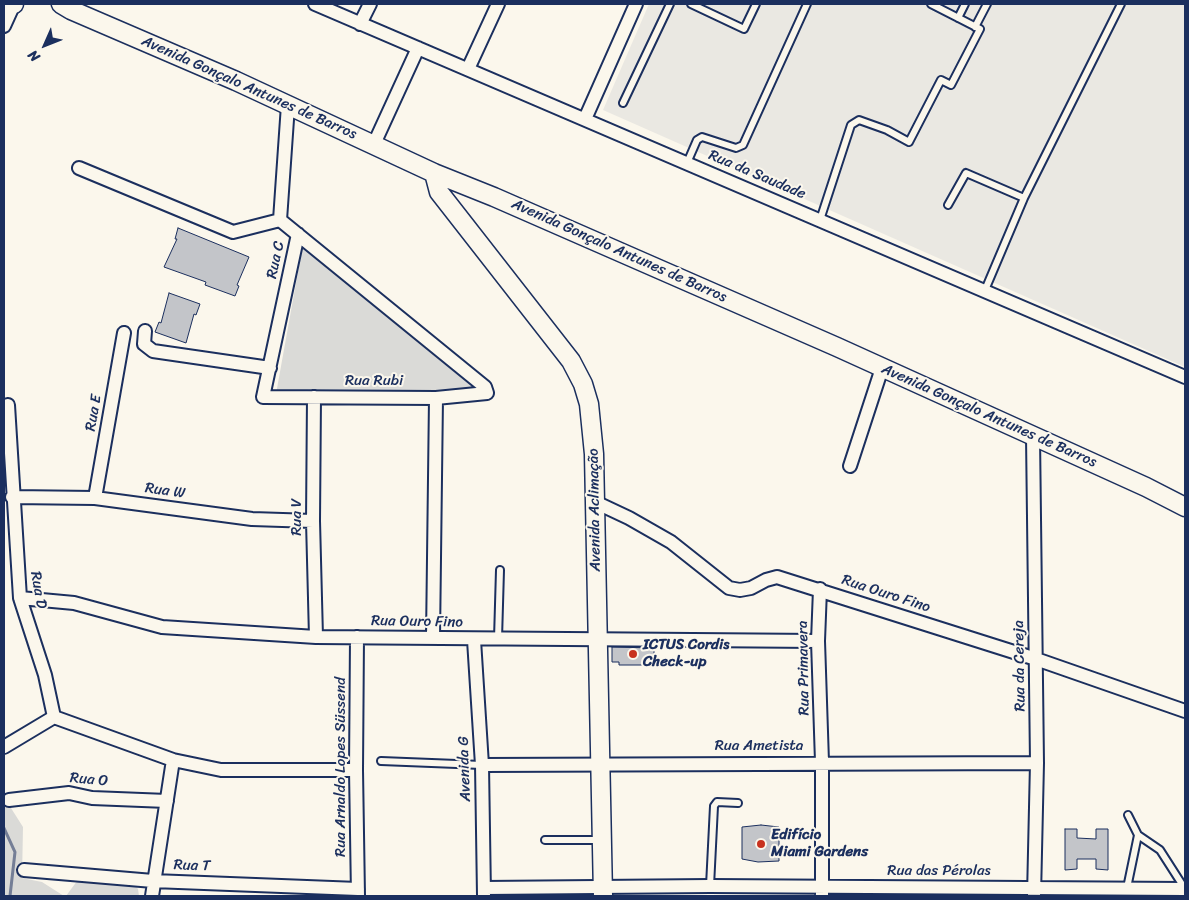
<!DOCTYPE html>
<meta charset="utf-8">
<style>
body{margin:0}
#map{position:relative;width:1189px;height:900px;overflow:hidden;background:#fbf7ec;font-family:Sriracha,sans-serif}
canvas{display:block}
.frame{position:absolute;inset:0;border:5px solid #1b2f5e;pointer-events:none}
.north{position:absolute;left:20px;top:20px;width:50px;height:50px;-webkit-text-stroke:4px #fbf7ec;paint-order:stroke;rotate:226deg;font-size:14px;font-weight:700;line-height:20px;text-align:center;color:#1b2f5e}
.north::after{content:'';display:block;margin:auto;width:18px;height:22px;background:#1b2f5e;clip-path:polygon(50% 0,100% 100%,50% 72%,0 100%)}
</style>
<div id="map">
<canvas width="1189" height="900"></canvas>
<div class="frame"></div>
<div class="north">N</div>
</div>
<script>
const g = document.querySelector('canvas').getContext('2d');
g.lineJoin = 'round';
function fill(path, color) { g.fillStyle = color; g.fill(path, 'evenodd'); }
const shape = rows => new Path2D(rows.map(r => 'M' + r).join(''));
function stroke(path, color, width, dash) { g.strokeStyle = color; g.lineWidth = width; g.lineCap = dash ? 'butt' : 'round'; g.setLineDash(dash || []); g.stroke(path); }
function write(font, color, halo, rows, align = 'center') {
  g.font = font + ' Sriracha,sans-serif'; g.lineWidth = 4; g.setLineDash([]); g.textBaseline = 'middle'; g.strokeStyle = halo; g.fillStyle = color; for (const [text, x, y, turn = 0] of rows) {
    g.save(); g.translate(x, y); g.rotate((+turn || 0) * Math.PI / 180); g.textAlign = isNaN(turn) ? turn : align; if (halo) g.strokeText(text, 0, 0); g.fillText(text, 0, 0); g.restore();
  }
}
fill(shape([
 [649,4,1185,4,1185,367,603,110]
]), '#eae8e2');
fill(shape([
 [303,244,483,390,276,394],
 [4,797,23,827,22,878,42,882,64,896,4,896],
 [80,877,132,882,138,889,139,896,66,896]
]), '#dadad7');
stroke(shape([
 [4,828,15,852,10,896]
]), '#747e96', 3);
const building = shape([
 [178,228,249,257,237,285,239,286,235,296,205,285,206,282,164,267,177,239,175,239,178,228],
 [169,293,200,304,196,315,194,314,186,343,155,332,159,322,161,323,169,293],
 [612,647,654,648,654,665,619,665,619,662,612,662,612,647],
 [761,825,779,827,779,861,758,862,742,859,742,827,761,825],
 [1065,829,1077,829,1077,838,1096,839,1096,829,1108,829,1108,870,1096,869,1096,859,1077,859,1077,869,1065,870,1065,829]
]);
fill(building, '#c3c5c9');
stroke(building, '#1b2f5e', 1);
const lane = shape([
 [691,4,744,29,756,4],
 [958,18,965,4],
 [975,27,987,4],
 [623,103,670,4],
 [687,163,697,140,702,137,736,148,743,145,807,4],
 [948,205,966,173,1024,198],
 [820,220,851,125,859,120,887,130,909,142,941,80,951,85,980,29,931,4],
 [985,290,1024,198,1121,4],
 [498,639,500,570],
 [381,761,482,765],
 [1138,835,1160,850,1185,889],
 [545,840,601,840],
 [710,886,714,806,717,802,738,803],
 [1127,888,1138,835,1128,815]
]);
const street = shape([
 [315,4,1185,377],
 [360,24,370,4],
 [4,26,14,4],
 [468,69,498,4],
 [288,105,280,220,485,387,487,393,436,398,263,397,298,234],
 [585,119,636,4],
 [374,144,418,48],
 [79,168,233,232,280,220],
 [145,331,144,344,153,351,270,368],
 [314,397,313,521,316,637],
 [8,405,20,598,45,675,54,717],
 [1033,436,1037,763,1034,896],
 [850,466,882,368],
 [12,497,95,498,252,519,313,521],
 [95,498,124,333],
 [595,502,629,518,671,542,729,588,740,590,751,588,766,580,777,577,1036,659,1185,711],
 [820,589,818,641,822,762,822,896],
 [20,598,74,603,162,627,316,637,818,641],
 [357,637,356,770,358,896],
 [433,638,436,398],
 [474,640,482,765,484,896],
 [4,747,54,717,173,760,221,770,356,770],
 [482,765,1037,763],
 [9,800,69,793,92,798,167,801],
 [24,870,153,881,358,889],
 [484,888,710,886,1185,889],
 [152,896,173,760]
]);
const secondary = shape([
 [61,4,71,10,236,81,434,173,494,197,837,347,1146,487,1185,507],
 [4,5,14,4],
 [434,173,439,192,571,361,583,384,589,404,594,454,603,896]
]);
stroke(lane, '#1b2f5e', 10);
stroke(street, '#1b2f5e', 16);
stroke(secondary, '#1b2f5e', 21);
stroke(lane, '#fbf7ec', 6);
stroke(street, '#fbf7ec', 12);
stroke(secondary, '#fbf7ec', 18);
for (const [x, y, r, color] of [
 [633,654,5,"#c8321e"],
 [761,844,5,"#c8321e"]
]) { const dot = new Path2D(); dot.arc(x, y, r, 0, 2 * Math.PI); g.fillStyle = color; g.fill(dot); stroke(dot, '#fbf7ec', 2); }
write('15px', '#1b2f5e', '#fbf7ec', [
 ["Avenida Gonçalo Antunes de Barros",249,88,24],
 ["Rua da Saudade",757,175,23],
 ["Avenida Gonçalo Antunes de Barros",619,251,24],
 ["Rua C",276,260,-78],
 ["Rua Rubi",374,381],
 ["Rua E",94,413,-80],
 ["Avenida Gonçalo Antunes de Barros",989,416,24],
 ["Rua W",165,491,8],
 ["Avenida Aclimação",595,510,-91],
 ["Rua V",297,517,-90],
 ["Rua D",38,590,80],
 ["Rua Ouro Fino",886,594,18],
 ["Rua Ouro Fino",417,622,1],
 ["Rua da Cereja",1020,666,-91],
 ["Rua Primavera",804,668,-91],
 ["Rua Ametista",759,746],
 ["Rua Arnaldo Lopes Süssend",341,767,-90],
 ["Avenida G",465,769,-92],
 ["Rua O",89,780,5],
 ["Rua T",192,866,2],
 ["Rua das Pérolas",939,871]
]);
write('bold 15px', '#1b2f5e', '#fbf7ec', [
 ["ICTUS Cordis",643,645],
 ["Check-up",643,662],
 ["Edifício",771,835],
 ["Miami Gardens",771,852]
], 'left');
</script>
